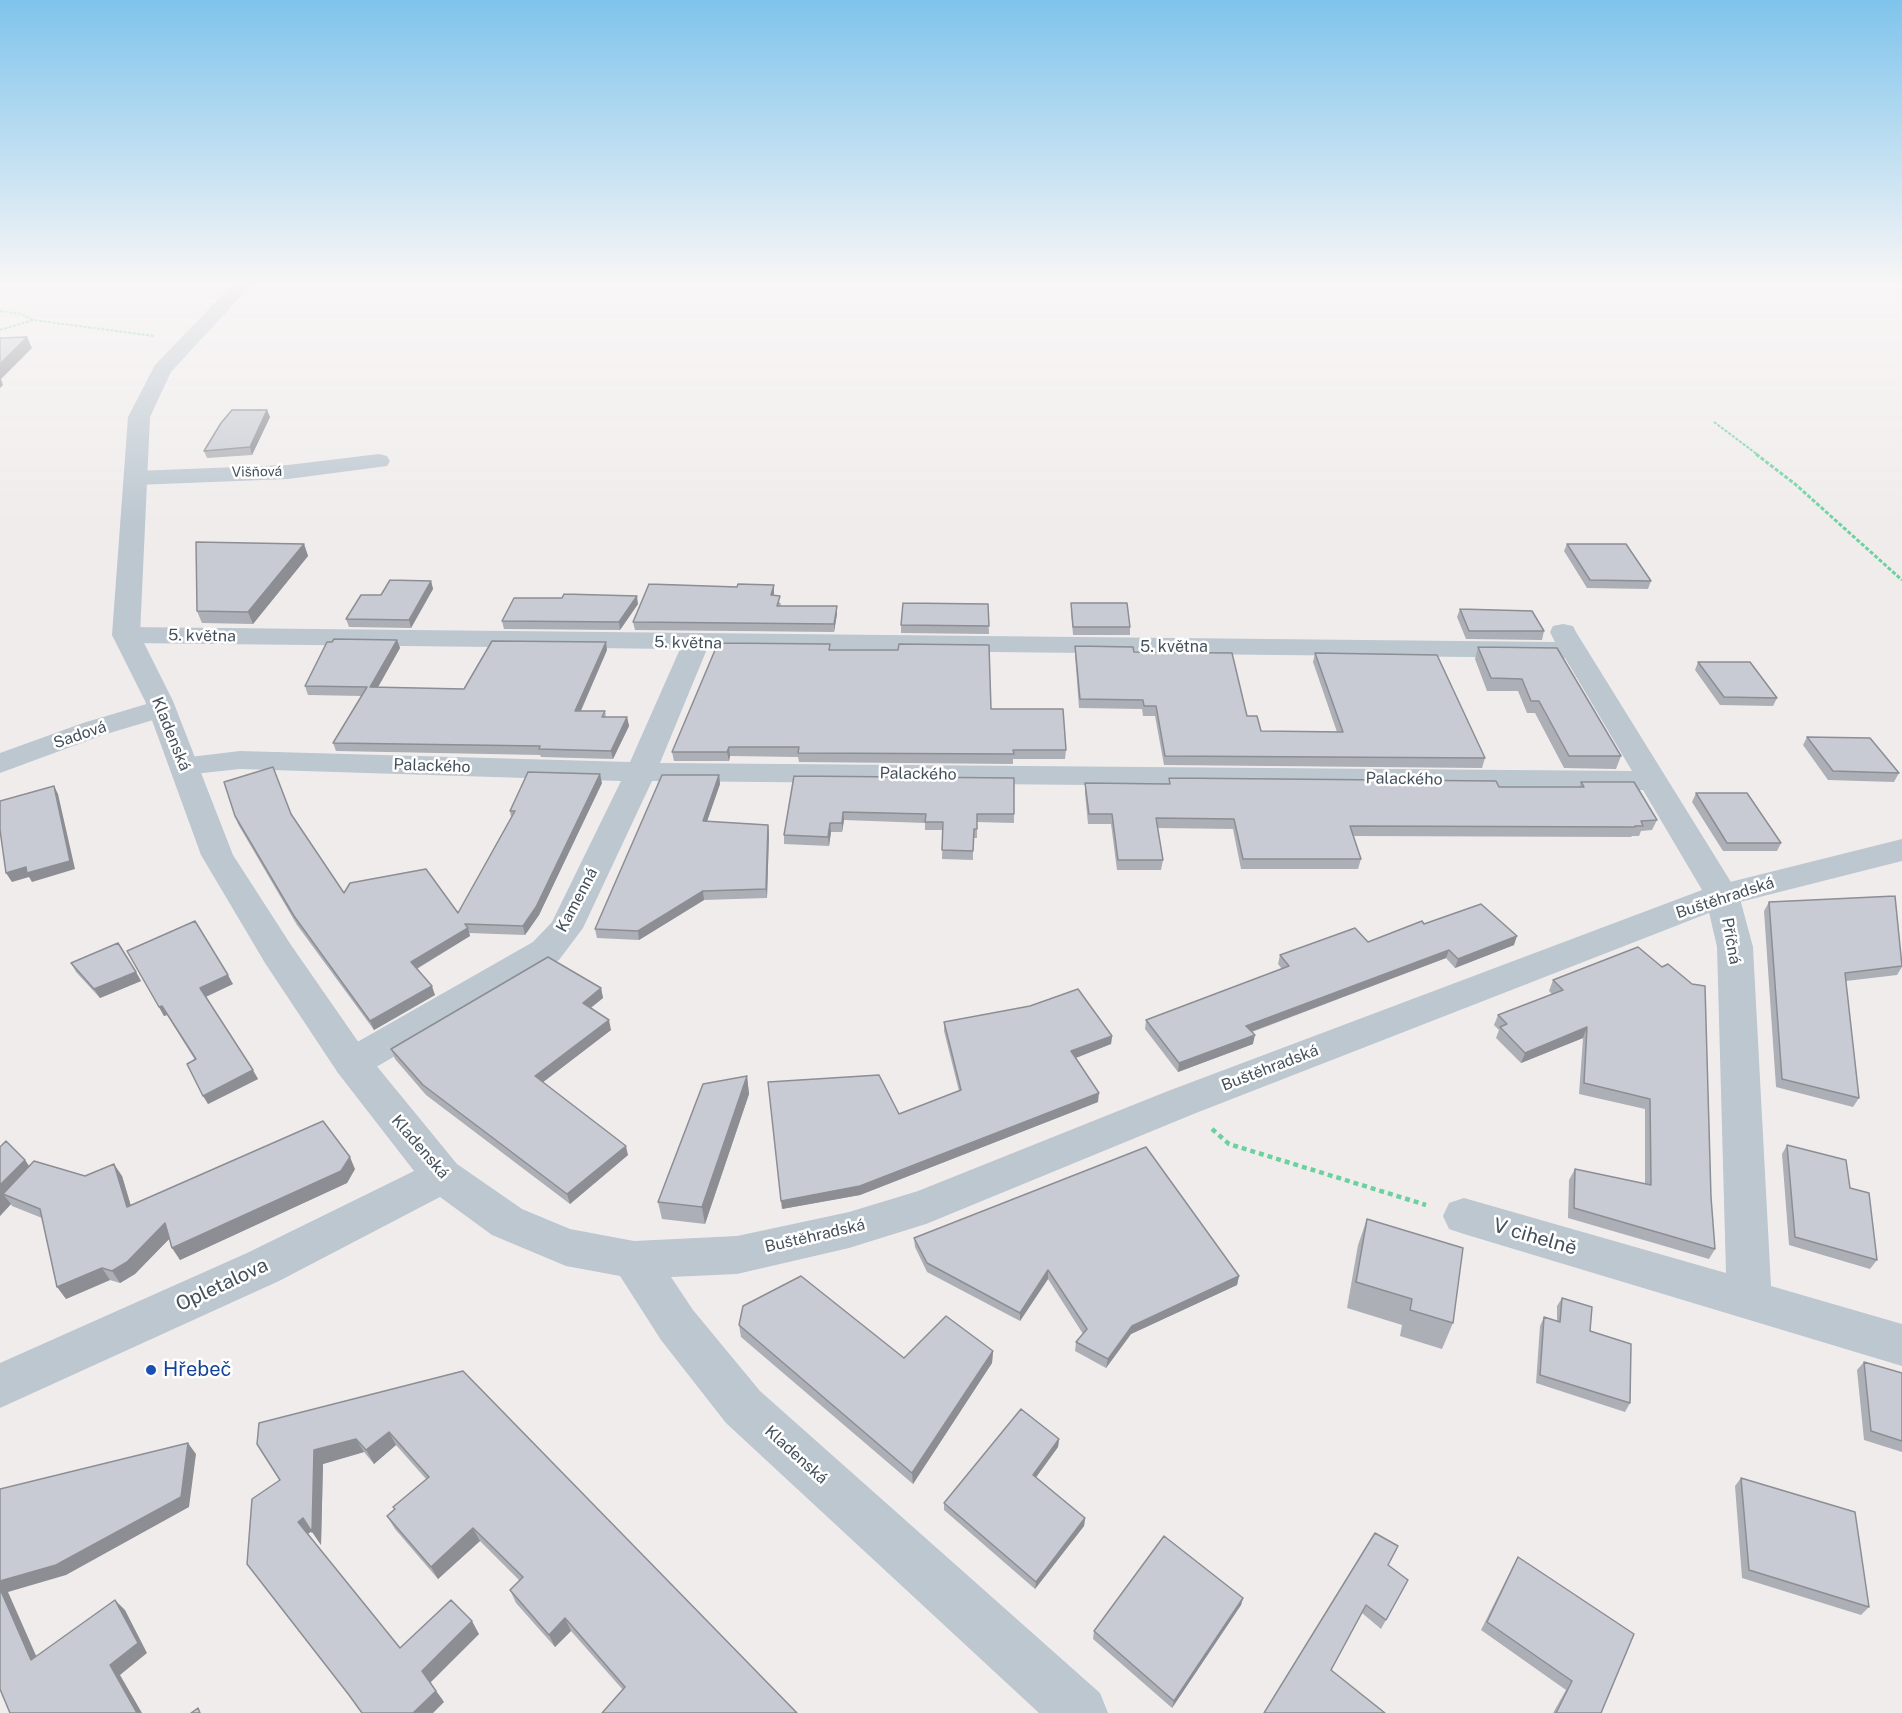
<!DOCTYPE html>
<meta charset="utf-8">
<style>
body{margin:0}
canvas{display:block;background:#f0ecec}
</style>
<canvas width="1902" height="1713"></canvas>
<script>
const g = document.querySelector('canvas').getContext('2d');
g.lineJoin = 'round';
const shape = rows => new Path2D(rows.map(r => 'M' + r).join(''));
function stroke(path, color, width, dash) { g.strokeStyle = color; g.lineWidth = width; g.lineCap = dash ? 'butt' : 'round'; g.setLineDash(dash || []); g.stroke(path); }
function fill(path, color) { g.fillStyle = color; g.fill(path, 'evenodd'); }
function write(font, color, halo, rows, align = 'center') {
  g.font = font + ' "Public Sans",sans-serif'; g.lineWidth = 5; g.setLineDash([]); g.textBaseline = 'middle'; g.strokeStyle = halo; g.fillStyle = color; for (const [text, x, y, turn = 0] of rows) {
    g.save(); g.translate(x, y); g.rotate((+turn || 0) * Math.PI / 180); g.textAlign = isNaN(turn) ? turn : align; if (halo) g.strokeText(text, 0, 0); g.fillText(text, 0, 0); g.restore();
  }
}
stroke(shape([
 [0,311,21,314,33,320],
 [0,330,33,320,154,336],
 [1714,422,1758,455]
]), '#6dd19f', 2, [3, 1.5]);
stroke(shape([
 [1756,454,1795,484,1902,580]
]), '#6dd19f', 3, [4, 2]);
stroke(shape([
 [1212,1129,1229,1144,1426,1205]
]), '#6dd19f', 4.5, [5, 4]);
fill(shape([
 [379,454,387,456,390,461,387,466,288,479,136,485,128,483,125,478,128,473,136,471,288,465,379,454],
 [1563,624,1573,626,1576,632,1739,895,1753,947,1771,1286,1902,1324,1902,1366,1464,1234,1449,1229,1443,1216,1449,1203,1464,1198,1726,1273,1717,947,1705,895,1643,790,652,781,583,928,559,960,366,1073,352,1078,338,1073,333,1063,338,1053,533,942,552,922,621,781,240,769,184,775,173,773,169,766,173,759,240,751,630,762,680,649,126,643,116,641,112,635,116,629,126,627,1555,642,1550,632,1553,626,1563,624],
 [707,649,1565,658,1632,771,660,763,707,649],
 [160,700,170,703,175,709,170,715,103,735,0,773,0,753,83,723,160,700]
]), '#bcc7d0');
fill(shape([
 [233,284,252,284,171,372,150,417,140,635,173,701,233,855,291,945,366,1053,457,1164,522,1209,570,1229,634,1241,737,1236,849,1212,918,1191,1168,1091,1710,887,1902,839,1902,861,1732,904,1196,1113,926,1224,849,1248,737,1274,671,1277,693,1310,760,1391,1100,1693,1108,1713,1039,1713,726,1423,661,1340,620,1276,566,1266,492,1235,440,1197,279,1281,0,1408,0,1363,247,1253,414,1171,338,1073,265,963,201,855,145,701,112,635,128,417,155,365,233,284]
]), '#bcc7d0');
fill(shape([
 [267,410,270,417,252,455,207,458,204,451],
 [304,544,308,556,253,624,202,623,197,611],
 [1567,544,1651,581,1648,589,1587,588,1564,551],
 [431,581,433,589,411,628,349,627,346,619,381,595],
 [774,593,774,596,781,604,780,606,837,614,834,632,635,630,633,622],
 [1071,603,1130,627,1130,635,1073,635,1071,611],
 [638,604,620,630,504,629,502,621],
 [988,604,989,634,901,633,901,625],
 [1460,609,1544,631,1542,640,1466,639,1457,617],
 [397,640,400,648,378,687,464,689,607,650,581,711,605,711,606,717,627,717,629,726,613,759,541,757,540,755,336,751,333,743,362,696,308,695,305,686],
 [1075,646,1134,652,1247,716,1261,731,1337,732,1313,662,1315,653,1485,758,1482,768,1164,765,1155,716,1143,716,1142,709,1079,708,1075,655],
 [1478,647,1557,648,1621,756,1616,769,1564,768,1535,713,1527,713,1518,691,1487,691,1475,659],
 [831,650,991,709,1066,750,1065,759,1013,759,1013,764,799,762,798,757,730,756,729,761,674,761,672,752],
 [1698,662,1777,698,1773,706,1720,705,1695,670],
 [1807,737,1899,773,1894,782,1828,780,1803,745],
 [719,775,720,784,707,821,768,825,769,834,767,898,704,900,639,940,597,938,595,929],
 [794,776,1014,814,1014,823,977,822,977,838,973,838,973,860,942,859,943,830,925,830,925,823,844,820,842,832,831,832,829,846,784,844,784,835],
 [1169,778,1499,787,1579,787,1581,782,1657,820,1652,830,1641,831,1639,836,1632,836,1631,837,1353,836,1361,859,1358,869,1241,869,1233,829,1158,828,1163,860,1161,870,1117,870,1111,824,1088,824,1085,793,1085,783,1169,784],
 [602,783,539,915,525,935,469,933,470,936,417,969,435,995,374,1030,297,925,238,824,235,816,291,814,344,893,458,913,511,817,510,811],
 [1696,793,1781,843,1777,851,1723,851,1692,802],
 [1769,902,1902,960,1902,967,1897,975,1846,981,1859,1098,1853,1107,1776,1087,1764,911],
 [1424,924,1514,945,1455,968,1446,958,1252,1032,1253,1044,1178,1072,1145,1029,1146,1020,1282,969,1278,964,1280,955,1368,942],
 [1638,947,1711,1197,1715,1249,1709,1259,1568,1218,1569,1180,1575,1169,1645,1184,1645,1109,1579,1094,1583,1038,1521,1063,1496,1038,1499,1030,1494,1025,1498,1015,1552,994,1549,991,1553,980],
 [127,951,233,984,206,997,258,1079,208,1104,195,1060,167,1015,164,1016],
 [71,963,136,972,141,981,100,998,76,972],
 [601,988,603,998,591,1008,611,1030,543,1082,628,1155,570,1204,426,1095,395,1059,391,1049],
 [944,1022,1112,1036,1111,1044,1076,1058,1098,1102,860,1195,782,1209,899,1114,959,1091,944,1031],
 [747,1076,749,1094,705,1224,662,1219,658,1202],
 [1787,1145,1850,1188,1877,1260,1870,1269,1789,1245,1782,1154],
 [0,1147,25,1160,29,1166,85,1176,122,1176,131,1206,355,1169,347,1183,180,1260,170,1238,135,1274,120,1283,110,1280,66,1299,42,1218,12,1206,11,1204,0,1216],
 [1367,1219,1453,1323,1442,1349,1400,1336,1402,1325,1347,1308,1358,1245],
 [914,1238,1239,1276,1237,1285,1131,1334,1106,1368,1075,1351,1076,1342,1083,1334,1048,1279,1020,1321,927,1272,915,1247],
 [1562,1298,1590,1331,1630,1403,1625,1412,1536,1383,1540,1326,1544,1317,1557,1321,1557,1306],
 [739,1325,904,1358,993,1351,992,1363,913,1484,741,1337],
 [1864,1362,1902,1373,1902,1452,1864,1440,1857,1370],
 [463,1371,797,1713,623,1690,571,1631,555,1647,516,1603,510,1590,520,1581,480,1541,438,1579,395,1529,387,1516,426,1479,396,1445,374,1464,364,1452,323,1464,321,1545,312,1531,308,1534,400,1648,479,1634,430,1682,444,1702,252,1499],
 [1059,1439,1058,1447,1036,1477,1085,1518,1084,1526,1035,1589,944,1510,944,1503],
 [1741,1478,1869,1607,1861,1615,1742,1578,1735,1486],
 [1518,1557,1601,1713,1553,1713,1566,1690,1481,1630,1513,1566],
 [1388,1566,1408,1580,1381,1629,1362,1613,1331,1670,1264,1713],
 [1243,1598,1241,1605,1172,1708,1093,1639,1094,1631]
]), '#acafb5');
fill(shape([
 [27,337,32,348,1,379,3,385,0,388,0,364],
 [267,410,270,417,252,455,250,447],
 [304,544,308,556,253,624,248,612],
 [431,581,433,589,411,628,409,620],
 [774,585,774,593,771,603,771,595],
 [637,596,638,604,620,630,619,622],
 [837,606,837,614,834,632,834,624],
 [397,640,400,648,373,696,370,687],
 [606,642,607,650,577,719,575,711],
 [627,717,629,726,613,759,611,751],
 [729,747,730,756,729,761,727,752],
 [600,774,602,783,539,915,525,935,523,926],
 [719,775,720,784,704,830,703,821],
 [54,786,58,794,75,869,32,882,29,877,12,882,6,873],
 [843,812,844,820,842,832,842,823],
 [830,823,831,832,829,846,828,837],
 [768,825,769,834,767,898,766,889],
 [703,891,704,900,639,940,638,931],
 [468,928,470,936,414,970,411,962],
 [1517,936,1514,945,1455,968,1458,959],
 [1449,950,1446,958,1245,1034,1246,1026],
 [136,972,141,981,100,998,94,989],
 [228,975,233,984,205,997,200,988],
 [432,986,435,995,374,1030,370,1021],
 [601,988,603,998,585,1012,583,1003],
 [162,1006,167,1015,164,1016,159,1007],
 [609,1020,611,1030,538,1086,535,1076],
 [1587,1027,1583,1038,1521,1063,1525,1053],
 [1255,1035,1253,1044,1178,1072,1179,1063],
 [1112,1036,1111,1044,1070,1060,1071,1051],
 [253,1070,258,1079,208,1104,203,1096],
 [747,1076,749,1094,705,1224,702,1207],
 [1099,1093,1098,1102,860,1195,782,1209,781,1201],
 [626,1146,628,1155,570,1204,567,1194],
 [350,1157,355,1169,347,1183,180,1260,172,1248],
 [25,1160,37,1178,3,1194,11,1204,0,1216,0,1185],
 [114,1164,122,1176,135,1220,127,1207],
 [165,1223,173,1235,135,1274,120,1283,112,1271],
 [102,1268,110,1280,66,1299,57,1287],
 [1048,1270,1048,1279,1020,1321,1020,1313],
 [1239,1276,1237,1285,1131,1334,1106,1368,1108,1359,1132,1326],
 [993,1351,992,1363,913,1484,912,1473],
 [389,1432,396,1445,374,1464,366,1450],
 [356,1439,364,1452,323,1464,321,1545,312,1532,314,1450],
 [1059,1439,1058,1447,1032,1483,1033,1475],
 [188,1443,196,1454,189,1507,66,1575,8,1592,42,1669,31,1660,0,1589,0,1581],
 [303,1518,312,1531,306,1535,298,1522],
 [1085,1518,1084,1526,1035,1589,1036,1582],
 [473,1528,480,1541,438,1579,431,1567],
 [1243,1598,1241,1605,1172,1708,1174,1701],
 [115,1600,125,1610,147,1653,120,1675,142,1713,137,1713,110,1665],
 [565,1618,571,1631,555,1647,549,1635],
 [472,1621,479,1634,430,1683,422,1671],
 [436,1691,444,1702,433,1713,413,1713]
]), '#8c8e94');
const building = shape([
 [27,337,0,364,0,338,27,337],
 [232,410,267,410,250,447,204,451,221,423,232,410],
 [196,542,304,544,248,612,197,611,196,542],
 [1567,544,1626,544,1651,581,1590,580,1567,544],
 [390,580,431,581,409,620,346,619,361,595,381,595,390,580],
 [649,584,737,587,738,584,774,585,771,595,780,596,777,606,837,606,834,624,633,622,649,584],
 [564,594,637,596,619,622,502,621,514,598,562,598,564,594],
 [903,603,988,604,989,626,901,625,903,603],
 [1071,603,1127,603,1130,627,1073,627,1071,603],
 [1460,609,1532,611,1544,631,1469,631,1460,609],
 [334,639,397,640,370,687,464,689,492,641,606,642,575,711,605,711,602,717,627,717,611,751,539,749,540,746,333,743,367,687,305,686,327,642,332,642,334,639],
 [718,643,830,644,829,650,898,650,899,644,989,645,991,709,1063,709,1066,750,1013,750,1014,754,798,753,799,747,729,747,727,752,672,752,718,643],
 [1075,646,1133,647,1134,652,1232,653,1247,716,1257,716,1261,731,1343,732,1315,653,1437,655,1485,758,1165,756,1156,706,1144,706,1143,700,1080,699,1075,646],
 [1478,647,1557,648,1621,756,1569,756,1539,701,1531,701,1522,679,1491,678,1478,647],
 [1698,662,1750,662,1777,698,1724,697,1698,662],
 [1807,737,1870,738,1899,773,1833,771,1807,737],
 [273,767,291,814,344,893,350,883,426,869,458,913,515,811,510,811,528,772,600,774,536,907,523,926,465,924,468,928,411,962,432,986,370,1021,294,916,235,816,224,782,273,767],
 [662,775,719,775,703,821,768,825,766,889,703,891,638,931,595,929,662,775],
 [794,776,1014,778,1014,814,977,814,977,829,974,829,973,851,942,850,943,822,925,822,926,814,843,812,842,823,830,823,828,837,784,835,794,776],
 [1169,778,1496,781,1499,787,1584,787,1581,782,1634,782,1657,820,1641,821,1643,826,1635,826,1635,827,1350,826,1361,859,1243,859,1234,819,1156,818,1163,860,1118,860,1112,814,1089,814,1085,783,1170,784,1169,778],
 [54,786,70,861,27,873,26,867,6,873,0,830,0,801,54,786],
 [1696,793,1747,793,1781,843,1727,843,1696,793],
 [1895,896,1902,966,1845,973,1859,1098,1782,1079,1769,902,1895,896],
 [1481,904,1517,936,1458,959,1449,950,1246,1026,1255,1035,1179,1063,1146,1020,1289,966,1280,955,1355,928,1368,942,1422,921,1424,924,1481,904],
 [195,921,228,975,200,988,253,1070,203,1096,187,1064,196,1059,162,1006,159,1007,127,951,195,921],
 [118,943,136,972,94,989,71,963,118,943],
 [1638,947,1662,967,1668,964,1692,984,1705,986,1711,1197,1715,1249,1574,1208,1575,1169,1651,1185,1650,1099,1584,1083,1587,1027,1525,1053,1500,1027,1507,1024,1498,1015,1563,990,1553,980,1638,947],
 [548,957,601,988,583,1003,609,1020,535,1076,626,1146,567,1194,423,1085,391,1049,548,957],
 [1078,989,1112,1036,1071,1051,1099,1093,860,1186,781,1201,768,1082,879,1075,899,1114,961,1090,944,1022,1030,1006,1078,989],
 [747,1076,702,1207,658,1202,703,1084,747,1076],
 [323,1121,350,1157,341,1171,172,1248,165,1223,127,1262,112,1271,102,1268,57,1287,40,1209,3,1194,34,1161,85,1176,114,1164,127,1207,323,1121],
 [6,1141,25,1160,0,1185,0,1147,6,1141],
 [1787,1145,1846,1160,1850,1188,1869,1193,1877,1260,1795,1237,1787,1145],
 [1146,1147,1239,1276,1132,1326,1108,1359,1076,1342,1087,1329,1048,1270,1020,1313,927,1263,914,1238,1146,1147],
 [1367,1219,1463,1248,1453,1323,1410,1310,1412,1299,1356,1282,1367,1219],
 [801,1276,904,1358,946,1316,993,1351,912,1473,739,1325,743,1306,801,1276],
 [1562,1298,1592,1307,1590,1331,1631,1344,1630,1403,1540,1375,1544,1317,1560,1322,1562,1298],
 [1864,1362,1902,1373,1902,1441,1871,1431,1864,1362],
 [463,1371,797,1713,602,1713,625,1687,565,1618,549,1635,510,1590,523,1577,473,1528,431,1567,387,1516,395,1509,393,1507,429,1477,389,1432,366,1450,356,1439,314,1450,312,1532,303,1518,298,1522,400,1648,451,1600,472,1621,422,1671,436,1691,413,1713,362,1713,349,1695,247,1564,252,1499,280,1480,257,1444,259,1423,463,1371],
 [1021,1409,1059,1439,1033,1475,1085,1518,1036,1582,944,1503,1021,1409],
 [188,1443,181,1497,56,1565,0,1581,0,1489,188,1443],
 [1741,1478,1855,1512,1869,1607,1749,1570,1741,1478],
 [1375,1533,1398,1546,1388,1565,1408,1580,1386,1620,1366,1605,1331,1670,1385,1713,1264,1713,1375,1533],
 [1164,1536,1243,1598,1174,1701,1094,1631,1164,1536],
 [1518,1557,1634,1634,1601,1713,1556,1713,1572,1681,1487,1622,1518,1557],
 [0,1589,31,1660,115,1600,138,1643,110,1665,137,1713,10,1713,0,1689,0,1589],
 [198,1708,200,1713,191,1713,198,1708]
]);
fill(building, '#c8cbd3');
stroke(building, '#8c8e94', 1.5);
const sky = g.createLinearGradient(0, 0, 0, 524);
sky.addColorStop(0, '#7fc4ec');
sky.addColorStop(0.54, '#f8f6f6');
sky.addColorStop(1, '#f8f6f600');
g.fillStyle = sky;
g.fillRect(0, 0, 1902, 524);
for (const [x, y, r, color] of [
 [151,1370,6,"#1a4fb4"]
]) { const dot = new Path2D(); dot.arc(x, y, r, 0, 2 * Math.PI); g.fillStyle = color; g.fill(dot); stroke(dot, '#fff', 2); }
write('14px', '#44505b', '#fff', [
 ["Višňová",257,472,-1]
]);
write('16px', '#44505b', '#fff', [
 ["5. května",202,636,1],
 ["5. května",688,643,1],
 ["5. května",1174,647],
 ["Kladenská",171,734,68],
 ["Sadová",80,735,-19],
 ["Palackého",432,766,2],
 ["Palackého",918,774,1],
 ["Palackého",1404,779,1],
 ["Buštěhradská",1725,898,-18],
 ["Kamenná",577,900,-62],
 ["Příčná",1731,941,80],
 ["Buštěhradská",1270,1068,-21],
 ["Kladenská",420,1147,49],
 ["Buštěhradská",815,1236,-13],
 ["Kladenská",796,1455,42]
]);
write('20px', '#44505b', '#fff', [
 ["V cihelně",1535,1237,16],
 ["Opletalova",222,1285,-25]
]);
write('20px', '#164399', '#fff', [
 ["Hřebeč",163,1370]
], 'left');
</script>
